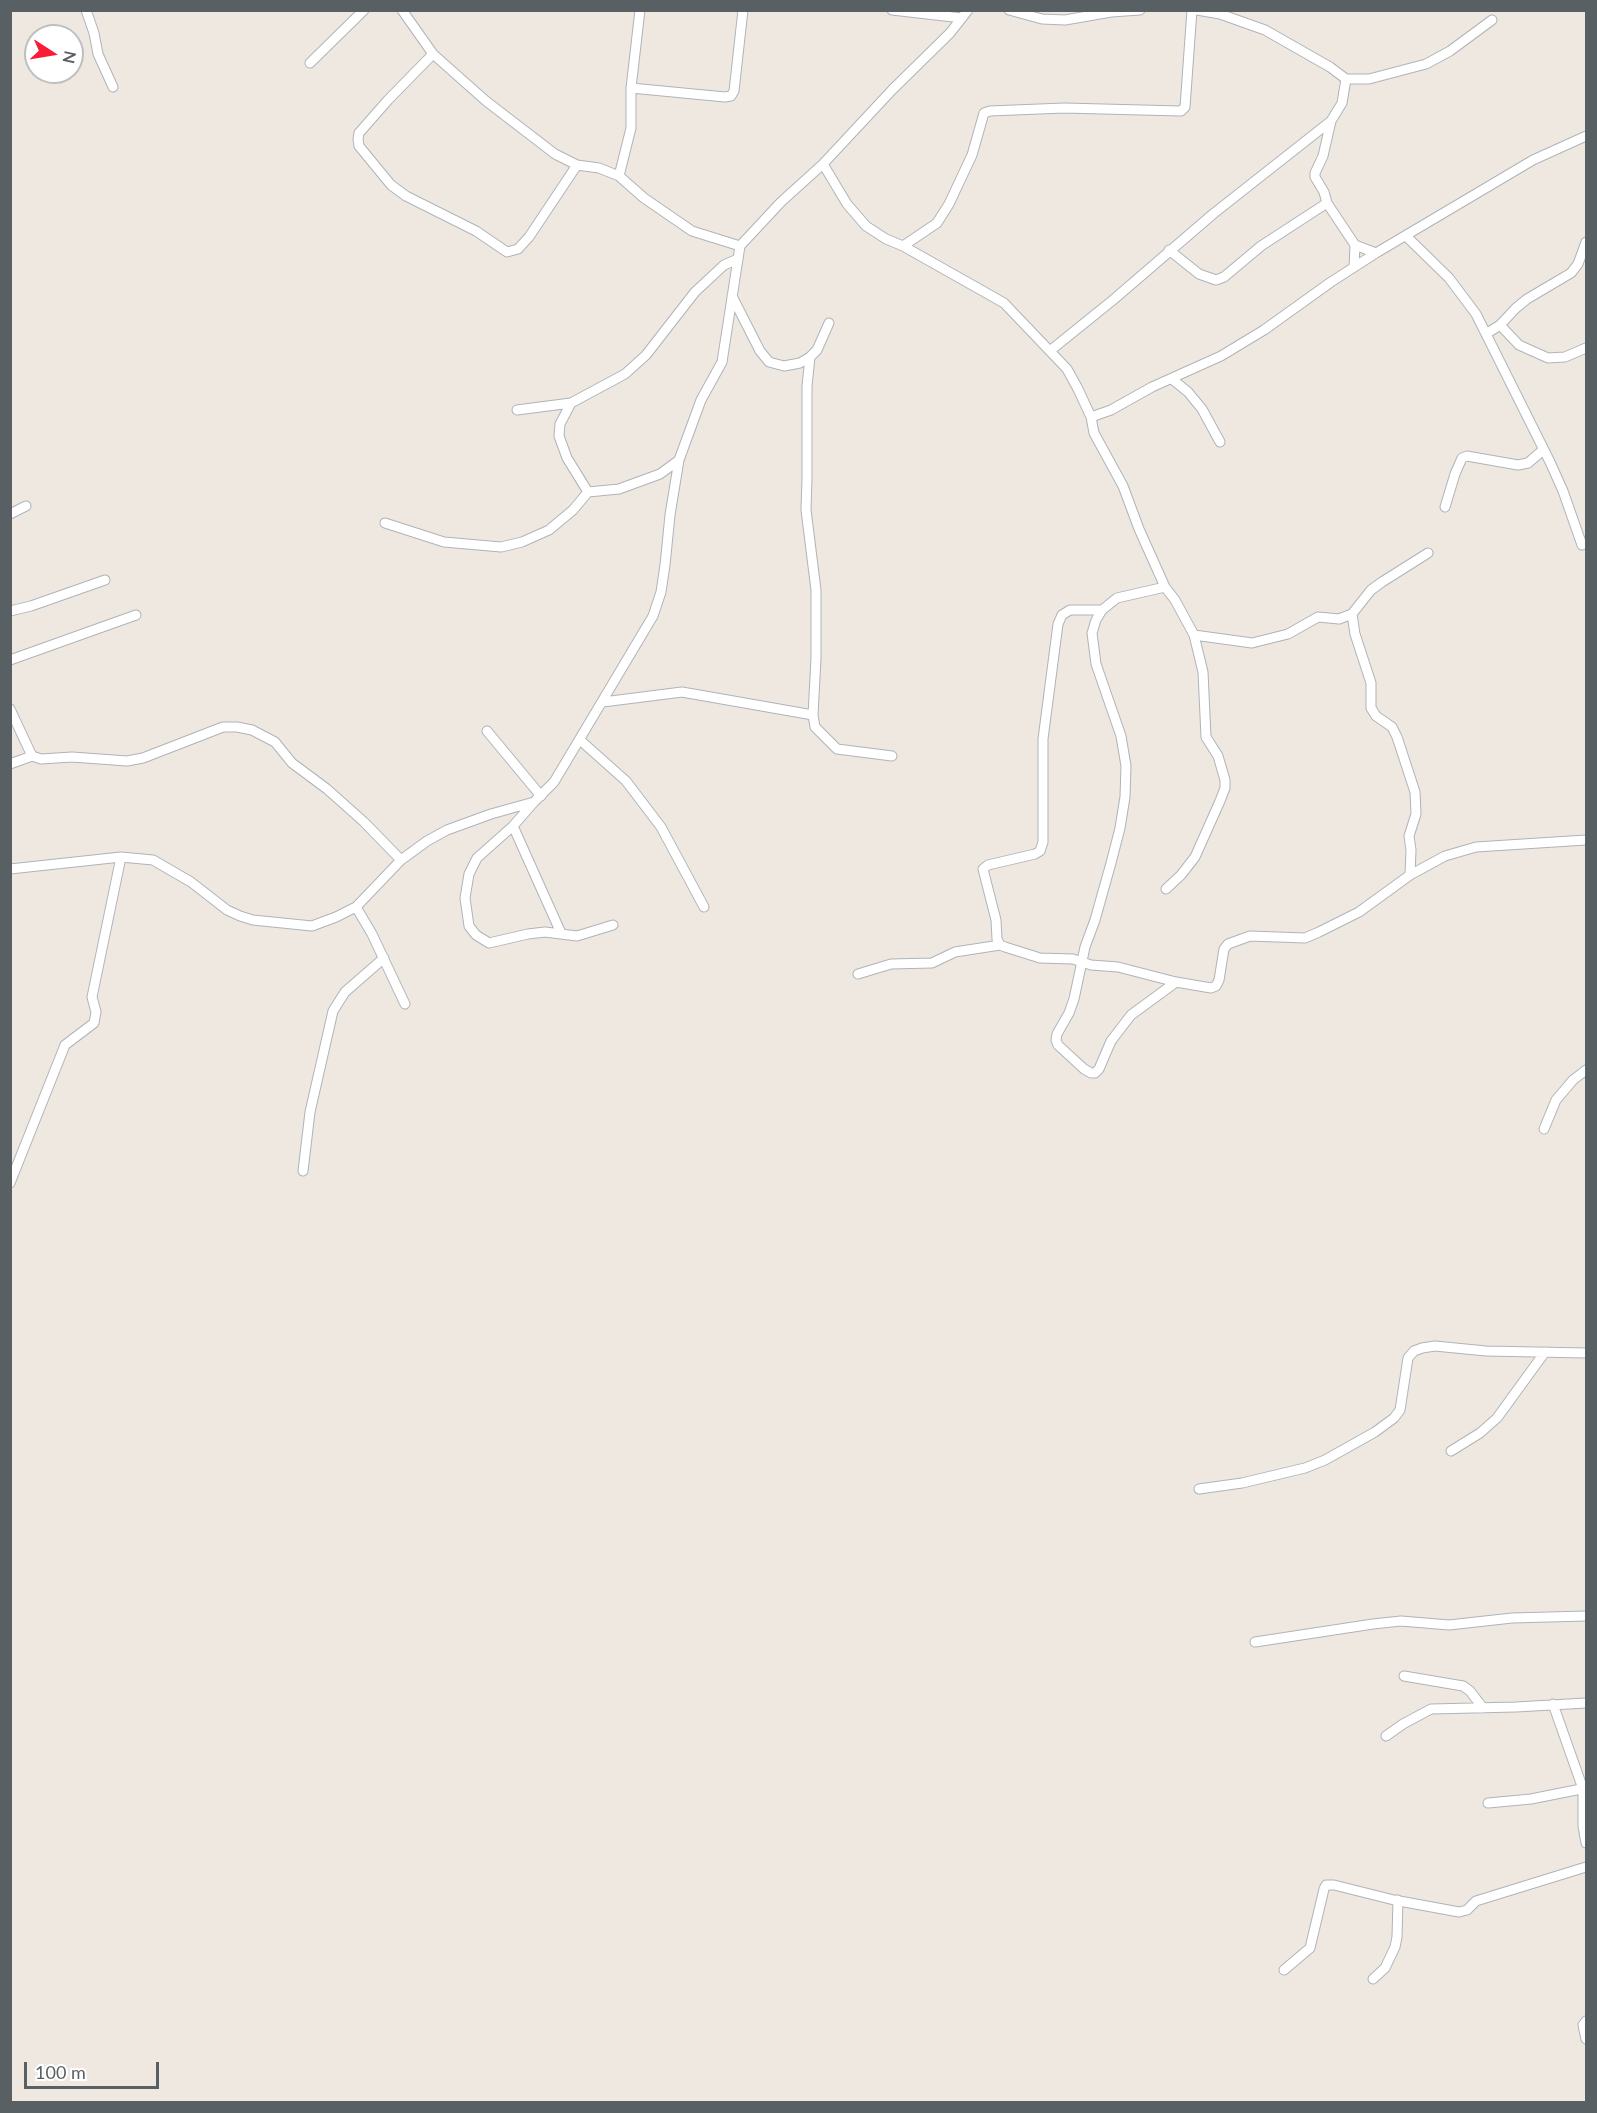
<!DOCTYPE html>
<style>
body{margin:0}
#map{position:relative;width:1597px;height:2113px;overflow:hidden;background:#eee8e1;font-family:Lato,sans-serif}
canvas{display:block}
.frame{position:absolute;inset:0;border:12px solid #596063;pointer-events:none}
.north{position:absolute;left:24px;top:24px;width:60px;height:60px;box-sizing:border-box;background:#fff;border:2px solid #bdbfc1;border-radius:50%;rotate:102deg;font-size:16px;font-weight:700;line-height:24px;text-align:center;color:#596063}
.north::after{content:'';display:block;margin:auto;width:21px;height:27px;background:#f91c37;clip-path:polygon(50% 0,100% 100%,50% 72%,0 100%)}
.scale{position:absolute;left:24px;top:2062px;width:135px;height:27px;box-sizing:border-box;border:3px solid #596063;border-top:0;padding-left:8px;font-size:18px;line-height:21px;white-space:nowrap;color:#596063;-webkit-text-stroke:4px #fff;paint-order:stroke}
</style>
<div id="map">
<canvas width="1597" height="2113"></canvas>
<div class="frame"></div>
<div class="north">N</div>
<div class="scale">100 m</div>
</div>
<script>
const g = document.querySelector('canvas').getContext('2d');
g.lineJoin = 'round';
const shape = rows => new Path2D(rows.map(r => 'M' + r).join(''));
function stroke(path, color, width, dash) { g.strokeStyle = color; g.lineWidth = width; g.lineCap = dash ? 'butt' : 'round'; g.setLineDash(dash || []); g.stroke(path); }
const street = shape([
 [86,10,94,33,98,54,113,87],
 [402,10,433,54,486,101,555,154,577,165,599,168,619,176,644,198,692,231,740,246],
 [892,10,962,18],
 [1009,10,1042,19,1065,20,1111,12,1140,10],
 [1197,10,1220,14,1265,30,1330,67,1346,79,1369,79,1426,64,1450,51,1492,20],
 [433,54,388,100,359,133,358,139,359,146,391,185,406,196,476,231,507,252,518,249,529,237,577,165],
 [310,63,364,10],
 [1346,79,1342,103,1331,121,1323,156,1315,173,1315,177,1324,192,1327,203,1355,245,1376,253],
 [631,88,725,97,731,96,734,91,743,10],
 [823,164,847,204,866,226,886,239,903,246,1004,303,1067,369,1078,389,1091,417,1094,433,1123,486,1139,529,1165,587,1175,600,1194,635,1203,672,1206,737,1218,756,1225,780,1225,788,1220,801,1195,857,1181,875,1166,889],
 [619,176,631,128,631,88,640,10],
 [1406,236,1449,278,1476,314,1550,462,1563,491,1582,545],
 [903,246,937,223,949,204,972,155,984,113,990,111,1064,108,1181,111,1185,107,1192,10],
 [1169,250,1199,274,1216,280,1224,277,1261,246,1327,203],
 [1354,267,1355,245],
 [732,296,760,351,769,362,784,366,800,363,810,357,817,350,829,323],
 [1500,325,1519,345,1548,358,1565,357,1586,348],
 [1486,334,1500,325,1516,308,1527,299,1571,273,1578,264,1586,242],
 [1051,350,1113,300,1213,214,1331,121],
 [810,357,807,386,807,479,806,510,816,590,816,658,813,715,815,727,837,749,892,756],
 [1172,379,1188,392,1202,409,1220,442],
 [571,403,560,424,559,436,567,458,588,492],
 [517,410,571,403,625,374,646,355,695,292,724,265,738,259],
 [1091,417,1111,410,1152,387,1221,356,1264,330,1331,282,1376,253,1533,160,1586,136],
 [1445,507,1455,474,1462,458,1467,456,1518,465,1528,463,1543,450],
 [10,514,26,506],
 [385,523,444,542,501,547,522,542,549,530,573,510,588,492,619,489,660,474,679,460],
 [1165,587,1117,598,1102,610,1096,620,1092,633,1096,664,1121,736,1126,766,1125,797,1120,828,1111,863,1095,920,1085,947,1074,999,1069,1013,1057,1034,1056,1040,1058,1045,1084,1069,1091,1073,1095,1073,1099,1069,1111,1041,1131,1015,1176,982],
 [1102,610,1070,610,1062,615,1058,624,1043,739,1043,842,1040,851,1035,854,988,865,983,869,996,920,997,939,1000,945,1005,947,1040,958,1073,959,1091,965,1118,967,1176,982,1211,988,1216,986,1219,980,1224,949,1228,944,1250,936,1305,938,1319,932,1359,912,1410,875,1445,856,1476,847,1586,840],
 [10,611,31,606,105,580],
 [1352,614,1355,634,1371,683,1371,708,1376,716,1392,727,1397,737,1415,792,1416,814,1409,836,1411,850,1410,875],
 [1194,635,1252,643,1288,634,1318,617,1339,619,1352,614,1371,590,1382,582,1428,553],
 [10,660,136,615],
 [603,702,682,692,813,715],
 [10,709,32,756],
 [487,731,541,796],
 [580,740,626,781,661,827,704,907],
 [10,764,32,756,41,759,72,757,127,761,143,758,223,727,237,727,252,730,275,742,292,763,327,789,364,822,401,860],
 [534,802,513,826,477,858,469,874,465,898,469,926,476,935,489,943,528,934,545,932,577,936,613,925],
 [513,826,561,933],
 [10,869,121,857,153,860,191,882,227,910,240,916,253,920,312,926,336,917,356,907,401,860,427,841,447,830,491,814,534,802,554,782,653,616,661,592,665,565,670,515,679,460,701,400,722,362,740,246,781,202,823,164,892,90,950,33,968,10],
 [356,907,372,934,405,1004],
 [858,974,891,964,932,963,955,952,1000,945],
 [1544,1129,1556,1100,1573,1080,1586,1070],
 [303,1171,310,1112,333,1011,345,992,384,958],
 [10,1183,65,1045,94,1023,96,1012,92,997,121,857],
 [1451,1451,1480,1433,1497,1418,1545,1352],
 [1199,1489,1242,1483,1305,1468,1325,1460,1375,1432,1394,1418,1400,1410,1408,1358,1414,1351,1422,1348,1435,1346,1486,1351,1586,1353],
 [1255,1642,1373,1624,1401,1621,1449,1625,1512,1618,1586,1616],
 [1404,1676,1463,1686,1470,1691,1483,1708],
 [1553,1704,1583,1789,1583,1826,1586,1843],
 [1386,1736,1403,1724,1431,1709,1516,1707,1586,1703],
 [1488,1803,1531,1799,1586,1788],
 [1284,1970,1310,1948,1324,1889,1326,1885,1334,1885,1394,1900,1459,1912,1467,1910,1476,1901,1586,1867],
 [1373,1979,1385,1968,1395,1947,1397,1937,1398,1900],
 [1586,2021,1583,2025,1586,2039]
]);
stroke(street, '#afb4b8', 11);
stroke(street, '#fff', 9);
</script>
